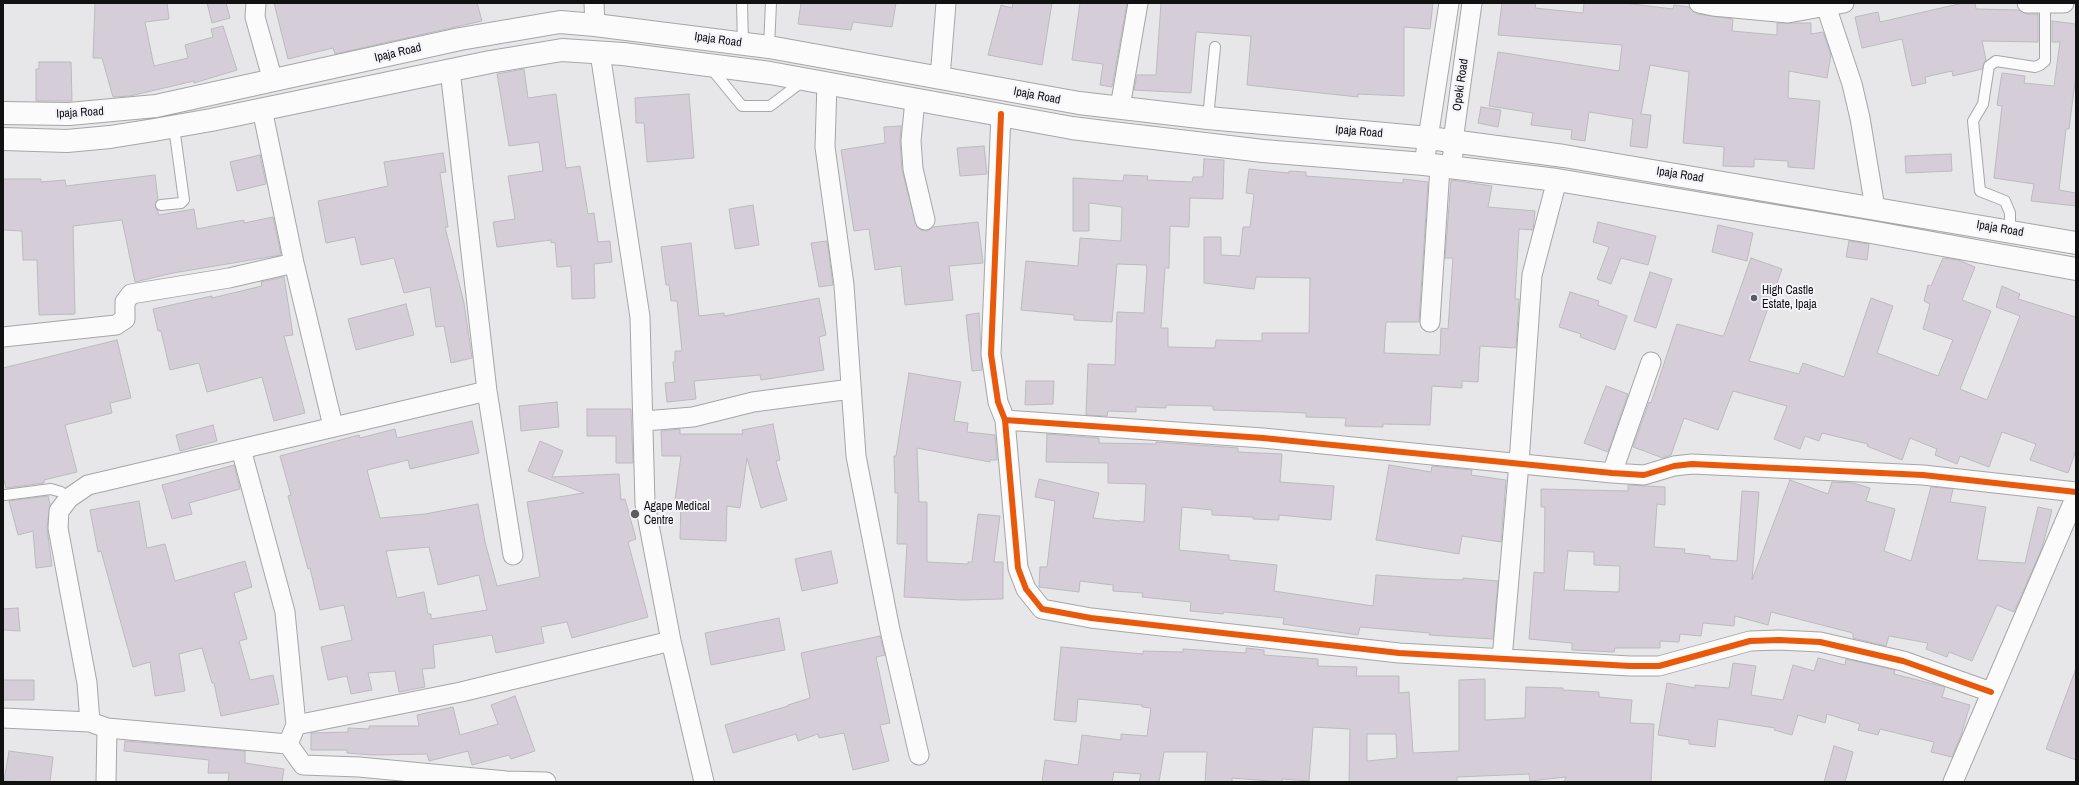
<!DOCTYPE html>
<style>
body{margin:0}
#map{position:relative;width:2079px;height:785px;overflow:hidden;background:#e7e7ea;font-family:"Archivo Narrow",sans-serif}
canvas{display:block}
.frame{position:absolute;inset:0;border:4px solid #111112;pointer-events:none}
</style>
<div id="map">
<canvas width="2079" height="785"></canvas>
<div class="frame"></div>
</div>
<script>
const g = document.querySelector('canvas').getContext('2d');
g.lineJoin = 'round';
function fill(path, color) { g.fillStyle = color; g.fill(path, 'evenodd'); }
const shape = rows => new Path2D(rows.map(r => 'M' + r).join(''));
function stroke(path, color, width, dash) { g.strokeStyle = color; g.lineWidth = width; g.lineCap = dash ? 'butt' : 'round'; g.setLineDash(dash || []); g.stroke(path); }
function write(font, color, halo, rows, align = 'center') {
  g.font = font + ' "Archivo Narrow",sans-serif'; g.lineWidth = 4; g.setLineDash([]); g.textBaseline = 'middle'; g.strokeStyle = halo; g.fillStyle = color; for (const [text, x, y, turn = 0] of rows) {
    g.save(); g.translate(x, y); g.rotate((+turn || 0) * Math.PI / 180); g.textAlign = isNaN(turn) ? turn : align; if (halo) g.strokeText(text, 0, 0); g.fillText(text, 0, 0); g.restore();
  }
}
const building = shape([
 [95,3,167,3,169,19,145,22,154,66,188,58,185,45,213,37,211,29,223,26,237,70,194,83,194,81,130,96,113,97,102,58,93,58,95,3],
 [207,3,226,3,230,18,212,23,207,3],
 [274,3,477,3,482,21,335,54,333,48,288,59,274,3],
 [801,3,896,3,892,27,853,22,851,30,798,24,801,3],
 [1013,3,1052,3,1042,65,988,55,1001,5,1012,8,1013,3],
 [1080,3,1127,3,1112,87,1100,85,1103,64,1072,60,1080,3],
 [1161,3,1433,3,1430,29,1404,27,1404,96,1358,94,1358,97,1247,85,1251,36,1196,32,1191,93,1134,90,1137,75,1156,75,1161,3],
 [1502,3,1536,3,1535,8,1583,13,1584,3,1624,3,1673,9,1674,5,1689,7,1697,14,1733,19,1732,31,1777,35,1777,23,1811,23,1811,34,1823,32,1831,55,1827,78,1789,71,1788,98,1820,101,1814,169,1788,167,1788,161,1754,159,1754,167,1723,166,1724,147,1683,143,1689,72,1650,65,1641,114,1651,115,1647,148,1630,146,1633,119,1589,112,1585,141,1571,139,1572,130,1531,125,1533,113,1489,106,1498,52,1619,71,1622,45,1498,35,1502,3],
 [1963,3,1975,3,1976,9,2019,10,2027,14,2038,14,2038,42,1982,41,1986,60,1982,69,1953,76,1952,71,1925,77,1926,83,1912,86,1902,39,1862,48,1855,17,1878,12,1880,22,1963,3],
 [2052,21,2076,24,2076,74,2069,129,2066,129,2059,190,2076,193,2076,206,2031,201,2034,184,1994,178,2002,106,1997,105,2002,73,2025,76,2024,83,2054,86,2060,42,2052,42,2052,21],
 [39,62,71,62,72,101,36,101,36,69,39,69,39,62],
 [524,69,528,98,556,94,566,168,580,166,588,214,594,213,598,242,610,241,612,262,594,264,595,298,572,299,571,266,557,267,555,242,551,243,551,240,497,247,493,222,515,219,508,176,543,171,539,142,509,146,497,74,524,69],
 [689,94,694,158,647,162,644,123,636,123,635,98,689,94],
 [1481,107,1501,110,1498,127,1478,123,1481,107],
 [901,126,900,142,902,170,917,227,921,230,927,231,933,227,978,222,983,263,949,266,953,300,905,305,901,266,875,270,869,229,854,231,841,150,885,143,884,127,901,126],
 [984,146,987,174,960,176,957,148,984,146],
 [443,153,446,172,440,173,448,227,445,227,464,303,472,358,451,363,444,326,436,327,430,287,404,293,394,258,361,265,355,237,326,243,318,201,388,186,384,162,443,153],
 [1951,154,1952,171,1906,173,1905,156,1951,154],
 [260,155,266,184,237,191,230,162,260,155],
 [1204,159,1224,160,1223,199,1190,198,1189,227,1170,226,1169,268,1165,268,1161,328,1168,328,1168,347,1215,348,1216,340,1262,341,1262,333,1309,333,1310,278,1256,277,1254,289,1204,283,1204,237,1221,237,1221,255,1240,256,1243,227,1250,227,1254,194,1246,193,1249,169,1289,173,1289,171,1306,172,1306,176,1403,183,1403,179,1428,182,1419,322,1386,322,1384,353,1440,355,1441,328,1448,329,1453,258,1445,258,1451,180,1492,186,1488,207,1535,211,1533,230,1519,229,1515,299,1519,299,1516,348,1480,346,1478,382,1462,381,1462,388,1432,386,1430,425,1383,424,1383,427,1345,426,1346,418,1306,417,1306,413,1282,412,1213,410,1213,406,1166,405,1166,408,1136,407,1136,412,1108,411,1107,416,1086,415,1088,364,1115,365,1117,312,1144,313,1147,268,1146,265,1117,264,1112,322,1074,320,1074,315,1021,310,1026,261,1078,266,1080,238,1121,241,1122,207,1089,203,1089,231,1073,231,1073,178,1123,181,1124,175,1148,176,1147,180,1192,182,1193,177,1203,177,1204,159],
 [155,175,158,199,155,205,159,215,194,209,197,229,244,220,244,223,273,217,281,255,173,273,135,282,122,220,73,226,75,314,39,315,37,260,23,260,22,231,3,230,3,179,41,179,41,182,65,180,66,186,155,175],
 [753,205,759,245,735,249,729,209,753,205],
 [1598,222,1656,236,1648,265,1621,258,1611,284,1597,279,1609,247,1593,242,1598,222],
 [1718,225,1753,233,1747,261,1712,252,1718,225],
 [827,241,833,285,819,287,811,243,827,241],
 [1849,241,1869,244,1867,260,1846,257,1849,241],
 [691,243,699,316,724,313,724,316,819,298,826,335,819,337,824,370,761,380,760,375,694,381,696,399,667,402,665,383,675,382,673,362,675,361,675,351,682,351,677,301,671,301,669,285,666,285,661,247,691,243],
 [1751,258,1782,269,1749,361,1799,374,1803,363,1844,377,1871,298,1893,306,1877,353,1938,376,1953,340,1923,329,1930,304,1924,301,1928,285,1931,286,1943,258,1958,260,1975,267,1962,300,1991,311,1960,389,1987,400,2020,316,1996,307,2002,286,2020,294,2018,299,2076,317,2076,450,2068,473,2030,460,2036,444,2002,432,1989,467,1960,456,1957,464,1935,455,1937,449,1910,438,1902,460,1867,446,1868,444,1822,433,1819,441,1805,436,1800,449,1774,439,1787,406,1733,391,1718,430,1684,418,1671,455,1663,458,1633,447,1649,402,1651,403,1677,324,1722,336,1724,335,1751,258],
 [1650,272,1672,279,1656,328,1634,321,1650,272],
 [284,277,293,335,284,336,305,413,274,421,262,377,207,392,199,363,170,370,161,331,158,331,153,309,212,296,212,298,262,286,261,282,284,277],
 [1570,292,1599,301,1598,305,1627,316,1615,350,1580,337,1581,334,1559,327,1570,292],
 [406,304,414,335,356,350,348,319,406,304],
 [979,313,982,370,972,371,966,315,979,313],
 [117,340,131,398,110,403,112,413,65,425,77,472,44,480,44,483,6,488,3,477,3,368,117,340],
 [909,373,961,382,954,421,968,423,967,432,995,435,997,460,990,460,990,462,917,448,919,502,927,502,927,562,968,564,968,562,972,562,978,514,1000,516,994,562,1003,562,1003,599,962,600,904,597,907,544,897,544,898,493,895,493,894,456,896,456,909,373],
 [1026,381,1054,381,1053,404,1025,405,1026,381],
 [1606,386,1628,394,1608,452,1584,443,1606,386],
 [557,402,559,427,521,431,519,406,557,402],
 [587,409,631,409,633,463,616,463,616,436,587,436,587,409],
 [472,421,479,453,410,469,408,460,367,470,380,518,425,514,478,504,485,542,497,586,540,577,527,502,584,493,528,471,540,441,563,451,552,477,619,474,621,500,625,499,636,539,628,542,648,617,572,638,567,622,541,627,544,643,496,653,492,635,433,645,435,668,422,669,425,687,399,692,395,671,368,673,372,690,351,694,347,676,328,680,321,647,352,640,344,605,320,610,310,568,308,569,288,496,291,495,280,456,359,435,360,438,395,429,397,438,472,421],
 [429,547,438,585,479,575,487,610,431,619,431,614,428,614,424,592,397,598,386,551,429,547],
 [773,424,780,460,776,461,787,500,761,508,747,458,740,508,727,506,726,541,680,539,681,501,675,500,681,456,662,456,661,431,680,429,680,434,743,434,742,430,773,424],
 [213,425,217,441,180,451,176,435,213,425],
 [1047,434,1099,438,1099,443,1156,444,1156,442,1238,448,1238,452,1282,454,1280,482,1334,486,1331,520,1279,515,1279,520,1253,519,1253,517,1212,515,1212,510,1182,507,1179,550,1229,555,1229,560,1277,565,1274,591,1373,606,1376,575,1433,579,1463,580,1463,578,1498,581,1493,639,1429,635,1430,633,1360,627,1358,635,1283,624,1284,618,1224,612,1223,614,1190,611,1191,602,1142,597,1143,593,1113,591,1113,585,1080,581,1079,592,1039,587,1040,567,1047,567,1055,501,1035,497,1039,479,1099,493,1093,518,1120,521,1120,520,1144,522,1146,484,1108,483,1108,463,1046,462,1047,434],
 [234,465,240,489,189,503,192,514,172,519,162,485,234,465],
 [1389,465,1431,472,1432,466,1472,470,1471,475,1506,480,1501,542,1462,536,1459,554,1376,540,1389,465],
 [1790,480,1828,494,1832,482,1853,483,1870,488,1866,501,1895,509,1884,551,1911,561,1931,487,1953,489,1950,502,1986,507,1977,560,2025,563,2038,507,2052,510,2042,548,2014,612,1997,605,1972,661,1949,652,1947,657,1926,649,1928,643,1889,636,1886,646,1853,638,1853,633,1771,612,1768,625,1735,616,1734,626,1703,623,1701,636,1680,634,1679,642,1660,641,1660,648,1615,648,1614,652,1572,650,1572,643,1529,639,1534,572,1544,573,1545,507,1541,507,1541,489,1628,491,1628,485,1665,487,1665,505,1657,504,1654,547,1685,549,1684,553,1710,556,1710,559,1737,561,1742,491,1759,492,1752,580,1790,480],
 [1568,551,1594,552,1594,565,1620,566,1619,592,1564,590,1568,551],
 [48,496,50,504,47,528,52,566,36,568,33,531,18,535,9,501,48,496],
 [139,501,147,548,165,544,175,581,245,561,252,587,234,593,247,639,239,641,250,680,273,675,279,704,221,716,214,683,212,683,202,648,179,654,185,691,155,696,150,662,133,667,101,551,98,552,90,510,139,501],
 [831,551,838,583,802,591,795,559,831,551],
 [18,608,20,631,3,630,3,609,18,608],
 [779,618,785,650,711,665,705,633,779,618],
 [880,636,885,655,876,657,890,723,880,725,889,761,853,770,844,733,819,738,818,734,798,741,796,734,733,753,725,725,788,706,788,705,810,698,801,653,880,636],
 [1061,647,1143,654,1143,651,1183,652,1183,649,1246,653,1246,648,1264,650,1264,655,1318,659,1318,666,1357,667,1356,676,1399,676,1399,693,1409,692,1413,753,1459,751,1459,680,1485,679,1485,720,1525,718,1526,687,1563,688,1563,690,1599,692,1599,697,1632,700,1630,723,1654,724,1651,782,1564,782,1566,777,1530,781,1529,774,1457,777,1457,782,1349,782,1350,729,1313,727,1309,781,1282,779,1282,782,1232,778,1232,782,1205,782,1207,752,1164,752,1159,782,1139,782,1141,774,1114,772,1112,782,1042,782,1045,760,1078,765,1082,735,1121,740,1121,734,1147,736,1151,708,1142,707,1142,705,1078,699,1076,722,1054,720,1061,647],
 [1367,734,1396,734,1397,758,1367,761,1367,734],
 [1818,658,1845,665,1846,659,1895,670,1894,674,1945,687,1942,697,1970,705,1961,735,1952,757,1931,752,1934,742,1880,729,1878,735,1858,730,1860,724,1827,714,1825,723,1798,715,1792,735,1774,730,1775,728,1718,719,1715,747,1689,744,1689,740,1658,735,1667,683,1695,688,1695,685,1729,688,1733,663,1756,666,1751,695,1783,700,1793,665,1814,671,1818,658],
 [2075,671,2076,671,2076,760,2046,749,2075,671],
 [3,680,34,680,34,700,3,700,3,680],
 [515,696,535,751,511,759,509,755,472,765,468,751,429,761,427,754,373,755,347,753,347,750,311,750,311,733,348,732,348,728,369,729,369,726,419,726,417,715,453,707,460,735,498,724,491,705,515,696],
 [125,741,245,751,245,763,284,769,282,782,228,782,229,773,208,773,209,760,124,751,125,741],
 [1834,746,1853,752,1845,782,1824,782,1834,746],
 [9,751,53,757,50,782,4,781,9,751]
]);
fill(building, '#d5ced9');
stroke(building, '#bbbabd', 1);
const lane = shape([
 [742,3,743,44],
 [769,47,771,3],
 [710,67,742,106,770,106,803,81],
 [1208,118,1215,47],
 [161,205,181,203,184,200,174,127],
 [2010,231,2010,213,2005,201,1980,191,1973,121,1983,104,1989,66,1996,61,2035,67,2040,65,2045,61,2045,4],
 [5,495,51,489,61,492,69,498]
]);
const street = shape([
 [256,3,255,17,273,81],
 [594,3,595,25],
 [1699,3,1713,6,1788,13,1844,3],
 [1825,3,1852,84,1860,118,1875,208],
 [2027,3,2064,3],
 [600,53,640,317,645,504,671,641,704,782],
 [450,70,487,391,513,555],
 [940,78,946,3],
 [827,83,825,147,844,285,856,456,890,630,919,755],
 [915,100,911,141,913,169,925,220],
 [1120,107,1138,3],
 [262,109,294,263,333,426],
 [1001,114,991,354,998,402,1005,420,1018,568,1026,589,1042,609,1091,618,1399,653,1630,666,1659,666,1750,641,1779,640,1820,642,1903,661,1991,692],
 [1424,164,1449,3],
 [1449,168,1453,154,1453,141,1472,3],
 [1430,322,1440,167],
 [3,337,116,325,125,319,125,302,131,294,229,278,294,263],
 [1005,420,1263,438,1612,473,1644,475,1674,466,1692,464,1923,475,2076,492],
 [644,421,693,417,753,402,851,389],
 [241,449,285,612,296,725],
 [1612,473,1651,362],
 [1502,659,1519,463,1532,275,1557,180],
 [3,718,90,722,107,728,288,744,303,765,359,767,506,781,546,782],
 [90,722,87,683,58,528,59,511,69,498,88,485,487,391],
 [288,744,296,725,461,692,671,641],
 [106,782,107,728],
 [1953,782,2076,496]
]);
const secondary = shape([
 [3,113,69,114,156,106,460,39,560,22,595,25,769,47,1079,103,1208,118,1429,138,1564,156,2076,243],
 [3,139,67,141,110,137,154,130,211,120,490,62,562,50,623,54,770,73,1072,128,1112,133,1263,151,1424,164,1557,180,1871,232,2076,269]
]);
stroke(lane, '#a6a6a8', 12);
stroke(street, '#a6a6a8', 21);
stroke(secondary, '#a6a6a8', 24);
stroke(lane, '#fbfbfc', 10);
stroke(street, '#fbfbfc', 19);
stroke(secondary, '#fbfbfc', 22);
stroke(shape([
 [1001,114,991,354,998,402,1005,420,1018,568,1026,589,1042,609,1091,618,1399,653,1630,666,1659,666,1750,641,1779,640,1820,642,1903,661,1991,692],
 [1005,420,1263,438,1612,473,1644,475,1674,466,1692,464,1923,475,2076,492]
]), '#e8590c', 6);
for (const [x, y, r, color] of [
 [1754,298,4,"#5c5c5e"],
 [635,514,5,"#5c5c5e"]
]) { const dot = new Path2D(); dot.arc(x, y, r, 0, 2 * Math.PI); g.fillStyle = color; g.fill(dot); stroke(dot, '#f3f3f9', 1.5); }
write('12px', '#111112', '#f3f3f9', [
 ["Ipaja Road",718,40,8],
 ["Ipaja Road",398,53,-13],
 ["Opeki Road",1461,85,-82],
 ["Ipaja Road",1037,96,11],
 ["Ipaja Road",80,113,-3],
 ["Ipaja Road",1359,132,5],
 ["Ipaja Road",1680,175,9],
 ["Ipaja Road",2000,229,10]
]);
write('12px', '#111112', '#f3f3f9', [
 ["High Castle",1762,291],
 ["Estate, Ipaja",1762,305],
 ["Agape Medical",644,507],
 ["Centre",644,521]
], 'left');
</script>
